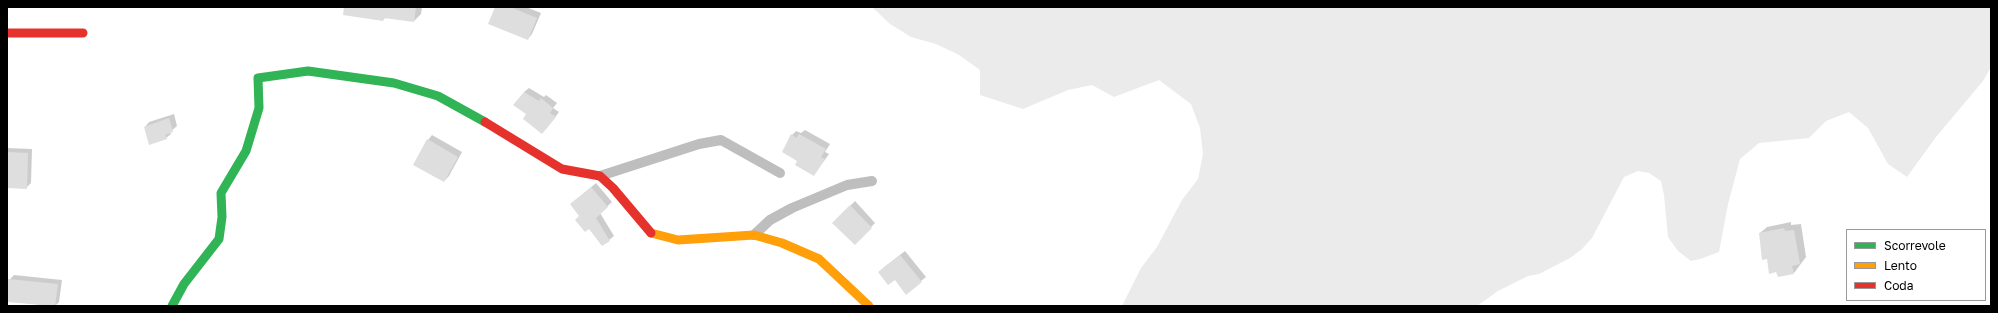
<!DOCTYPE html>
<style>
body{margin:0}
#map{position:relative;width:1998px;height:313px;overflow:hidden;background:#fff;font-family:"Golos Text",sans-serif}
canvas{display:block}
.frame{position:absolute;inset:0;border:8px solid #000;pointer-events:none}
.legend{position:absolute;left:1846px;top:229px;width:140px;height:72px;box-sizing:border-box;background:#fff;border:1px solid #999;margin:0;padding:5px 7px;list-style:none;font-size:12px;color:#000}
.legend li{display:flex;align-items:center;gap:8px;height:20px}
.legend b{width:20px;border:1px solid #999}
</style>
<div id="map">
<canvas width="1998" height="313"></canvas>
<div class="frame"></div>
<ul class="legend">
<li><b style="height:5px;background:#30b455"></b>Scorrevole</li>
<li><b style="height:5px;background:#ff9f0a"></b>Lento</li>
<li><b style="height:5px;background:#e5322d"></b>Coda</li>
</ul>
</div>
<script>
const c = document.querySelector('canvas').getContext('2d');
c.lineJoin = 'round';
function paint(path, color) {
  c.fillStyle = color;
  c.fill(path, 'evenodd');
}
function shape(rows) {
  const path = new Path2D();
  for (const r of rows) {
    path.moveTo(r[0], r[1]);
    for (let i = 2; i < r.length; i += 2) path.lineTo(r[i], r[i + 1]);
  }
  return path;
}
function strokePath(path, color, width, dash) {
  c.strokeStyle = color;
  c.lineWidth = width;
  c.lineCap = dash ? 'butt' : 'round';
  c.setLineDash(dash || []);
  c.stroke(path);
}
const green = shape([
 [872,7,1991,7,1991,67,1983,81,1936,137,1907,177,1888,164,1868,128,1849,112,1826,121,1809,138,1759,143,1740,159,1728,204,1719,252,1700,259,1691,261,1678,251,1668,237,1664,195,1661,181,1649,173,1638,171,1624,177,1592,238,1582,249,1570,258,1539,274,1528,276,1498,291,1477,306,1122,306,1141,268,1157,247,1182,200,1198,179,1203,154,1200,128,1191,104,1159,80,1114,97,1092,85,1068,90,1023,109,980,95,980,70,959,55,936,44,911,37,890,24]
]);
const shadow = shape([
 [360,7,422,7,421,14,414,21,386,17,383,20],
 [497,7,526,7,541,13,532,34,528,39],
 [529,88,544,97,546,95,557,103,553,108,559,112,546,129,528,114,524,92],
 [174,114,177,126,170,132,171,134,166,138,145,127,149,122],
 [805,130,830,144,825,152,829,154,814,175,798,161,792,135,796,131,801,133],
 [432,135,462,152,449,176,444,181,428,140],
 [7,148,32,149,31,183,27,187,7,187],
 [596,183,612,202,600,213,614,236,609,240,580,216,576,200],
 [855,201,875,223,855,243,833,223],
 [1791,222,1791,225,1801,224,1806,257,1794,273,1768,258,1760,233,1767,227],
 [905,251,926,277,921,281,895,279,883,268],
 [14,275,62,280,59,302,55,306,51,306,7,301,9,280]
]);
const building = shape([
 [344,7,416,7,414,22,384,18,383,21,343,15],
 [495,7,510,7,537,18,528,40,488,24],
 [524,92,539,101,541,98,553,108,550,113,556,117,542,134,523,119,526,114,513,105],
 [169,118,173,132,165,135,167,139,149,145,144,127],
 [791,134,796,138,799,134,826,149,821,157,825,159,814,176,795,165,797,161,782,152],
 [427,139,458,157,444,182,413,165],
 [7,152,28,153,27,189,7,188],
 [591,187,608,207,596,218,610,241,602,246,589,229,585,232,575,220,579,216,570,204],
 [850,205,872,228,855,245,832,223],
 [1784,228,1785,231,1794,230,1800,264,1792,266,1794,274,1778,277,1776,272,1769,274,1767,259,1762,260,1759,233],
 [900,255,922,282,906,295,895,280,888,285,878,272],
 [8,279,58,284,55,306,7,302]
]);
const lane = shape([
 [600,176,699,144,721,140,780,173],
 [754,235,770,220,792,208,847,185,872,181]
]);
const fast = shape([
 [172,306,184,284,219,239,222,217,221,193,246,151,259,108,258,78,308,71,394,83,438,96,485,122]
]);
const slow = shape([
 [651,233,678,240,754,235,782,243,819,259,869,306]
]);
const jam = shape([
 [7,33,83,33],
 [485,122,562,169,600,176,613,188,651,233]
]);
paint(green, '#ebebeb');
paint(shadow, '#0003');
paint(building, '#dedede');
strokePath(lane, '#bebebe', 10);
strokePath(fast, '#30b455', 9);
strokePath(slow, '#ff9f0a', 9);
strokePath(jam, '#e5322d', 9);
</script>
